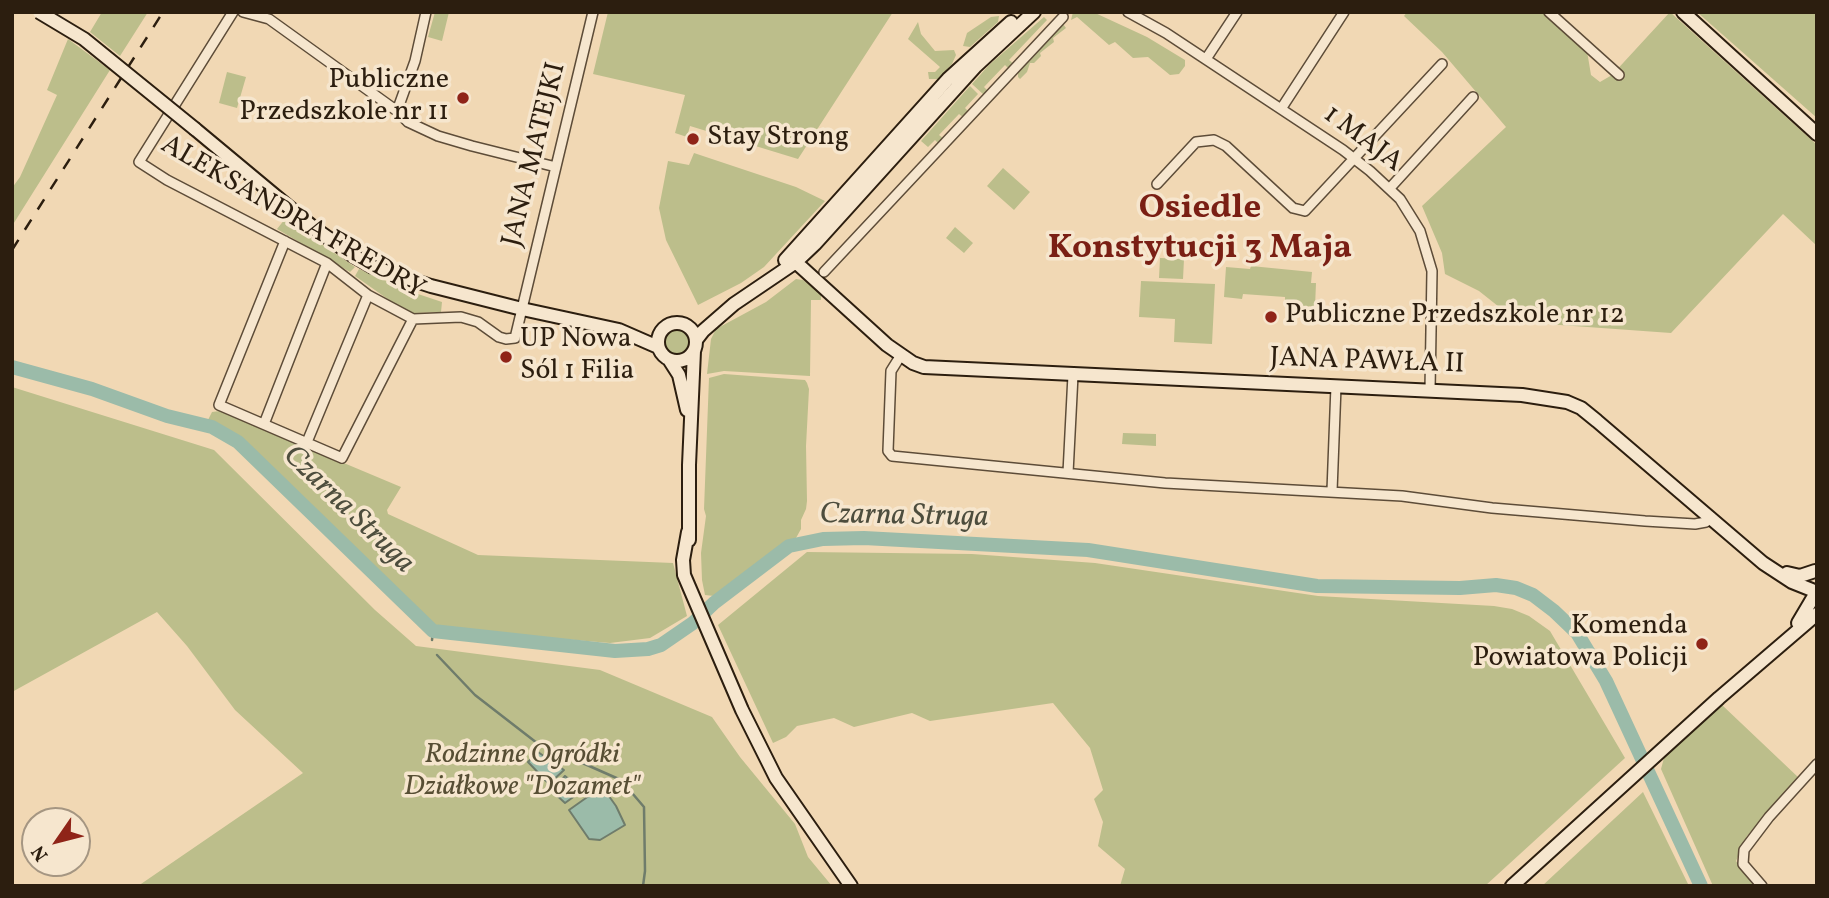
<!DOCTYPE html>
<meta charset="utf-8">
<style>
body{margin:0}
#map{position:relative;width:1829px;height:898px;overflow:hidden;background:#f1d8b4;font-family:Vollkorn,serif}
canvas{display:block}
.frame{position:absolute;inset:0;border:14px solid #2c1e0f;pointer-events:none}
.north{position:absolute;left:21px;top:807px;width:70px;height:70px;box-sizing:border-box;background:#f6e6ce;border:2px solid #a59682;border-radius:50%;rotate:235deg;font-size:19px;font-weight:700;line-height:28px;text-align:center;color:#2c1e0f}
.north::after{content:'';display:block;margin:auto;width:24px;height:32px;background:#8f2418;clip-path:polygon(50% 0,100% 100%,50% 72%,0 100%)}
</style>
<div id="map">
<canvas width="1829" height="898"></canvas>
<div class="frame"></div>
<div class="north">N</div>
</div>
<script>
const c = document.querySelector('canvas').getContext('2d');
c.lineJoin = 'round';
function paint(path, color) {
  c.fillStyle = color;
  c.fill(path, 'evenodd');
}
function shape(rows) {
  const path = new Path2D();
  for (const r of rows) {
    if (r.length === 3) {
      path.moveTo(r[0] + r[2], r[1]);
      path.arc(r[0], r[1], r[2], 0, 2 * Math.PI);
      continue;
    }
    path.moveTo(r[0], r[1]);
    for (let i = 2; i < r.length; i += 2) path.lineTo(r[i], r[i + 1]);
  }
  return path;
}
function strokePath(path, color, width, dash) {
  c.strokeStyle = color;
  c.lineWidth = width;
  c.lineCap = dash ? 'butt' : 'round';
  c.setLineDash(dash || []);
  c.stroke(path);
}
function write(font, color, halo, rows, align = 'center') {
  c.font = font + ' Vollkorn,serif';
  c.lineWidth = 7;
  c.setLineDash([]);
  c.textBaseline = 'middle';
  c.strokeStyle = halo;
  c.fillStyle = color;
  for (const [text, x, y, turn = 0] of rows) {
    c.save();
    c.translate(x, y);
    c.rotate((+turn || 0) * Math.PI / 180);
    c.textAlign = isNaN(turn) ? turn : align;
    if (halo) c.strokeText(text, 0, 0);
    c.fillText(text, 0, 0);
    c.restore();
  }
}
const green = shape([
 [102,12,148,12,120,56,90,32],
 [435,12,449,12,442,41,428,37],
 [608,12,893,12,798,159,690,126,687,137,675,133,685,95,593,74],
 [1073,12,1093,12,1147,37,1185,60,1185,66,1179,74,1170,75,1148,57,1133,58,1115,42,1109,45,1077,17,1071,20],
 [1407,12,1544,12,1587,51,1591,75,1600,82,1612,75,1670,12,1817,145,1817,246,1783,214,1671,333,1518,322,1479,291,1445,274,1442,253,1422,206,1506,127,1442,52,1404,16],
 [1697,12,1817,12,1817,118],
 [999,16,998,22,970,47,963,46,967,33,991,17],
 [1044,17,1047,20,1009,60,1014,64,1009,69,1005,65,984,87,988,91,984,95,972,84,989,65],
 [918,22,921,34,935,51,954,50,956,55,952,64,938,79,929,79,928,72,935,72,940,67,908,39],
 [1063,24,1066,28,1053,38,1054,42,1040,53,1041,56,1034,63,1030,63,1027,72,1020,79,1018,77,1018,72],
 [68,39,110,70,12,226,12,188,20,177,57,95,47,90],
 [227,72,246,77,237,108,219,103],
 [970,86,978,94,965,108,969,112,964,118,959,114,939,135,944,139,939,144,935,140,928,147,921,141],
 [694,153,796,187,825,201,764,267,741,283,698,305,666,240,659,208,668,161,689,165],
 [1003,168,1030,192,1014,210,987,186],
 [285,219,355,267,350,272,277,229],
 [955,227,973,243,964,253,946,238],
 [1160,258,1184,259,1183,279,1159,278],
 [1251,266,1312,272,1311,283,1316,283,1315,307,1285,305,1285,297,1243,294,1242,299,1224,297,1226,267,1250,269],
 [359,269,412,292,442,302,441,312,414,313,399,307,355,276],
 [796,279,803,280,821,294,821,300,811,300,810,376,724,371,707,374,711,339,716,329,766,302],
 [1141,281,1215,284,1212,344,1174,342,1175,319,1139,317],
 [677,342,15],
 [724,374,805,380,807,383,809,389,806,446,807,501,806,509,801,520,801,529,796,538,783,544,739,580,714,596,705,595,702,580,701,553,706,516,704,509,709,378],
 [12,387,214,450,375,610,416,646,600,670,712,717,740,757,795,824,808,857,832,886,138,886,303,773,235,710,187,646,157,612,12,692],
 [220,411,401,487,387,510,388,514,478,555,673,563,687,616,650,638,610,643,435,628,240,439,208,420,212,412],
 [1123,433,1156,434,1156,446,1122,444],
 [807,552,972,554,1095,563,1318,596,1494,606,1512,609,1529,616,1550,631,1625,758,1485,886,1120,886,1125,869,1098,846,1103,822,1094,799,1103,790,1090,748,1053,703,930,721,912,713,854,727,834,718,797,726,786,737,773,743,718,625],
 [1722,705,1799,778,1747,836,1736,861,1754,886,1713,886,1661,769,1664,758],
 [1643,792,1689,886,1542,886]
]);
const water = shape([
 [538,752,564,770,549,784,528,762,538,752],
 [565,776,583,790,565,803,552,791,565,776],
 [606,792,616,806,625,825,600,840,589,839,569,810,593,793,606,792]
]);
const stream = shape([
 [432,640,433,631],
 [437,655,475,695,537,743,621,780,644,807,645,871,643,886]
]);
const river = shape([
 [12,367,92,389,167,416,212,427,238,442,433,631,615,651,648,649,661,645,693,623,714,603,789,546,823,539,864,538,1088,550,1317,586,1460,588,1496,585,1516,588,1533,595,1554,611,1577,633,1606,681,1701,886]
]);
const street = shape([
 [233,12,139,162,167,180,327,263,368,295,413,319,461,317,478,322,499,337,506,339,515,338,593,12],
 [243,12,269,19,397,111,408,122,438,136,472,146,556,167],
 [1128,12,1166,33,1343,150,1370,171,1400,199,1420,231,1432,271,1430,390],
 [1549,12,1619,75],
 [1206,59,1237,12],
 [1281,109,1344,12],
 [397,111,415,61,426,12],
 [1157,184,1196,142,1214,140,1226,146,1293,208,1305,211,1442,64],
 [1390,188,1473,97],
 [285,241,219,405,342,458,413,319],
 [824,272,1063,17],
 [901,355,891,371,888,451,892,456,1165,483,1402,496,1492,508,1645,521,1695,524,1706,522,1711,517],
 [264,424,327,263],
 [307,442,368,295],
 [1068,473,1073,375],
 [1332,491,1336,386],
 [1762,886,1743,864,1744,850,1769,817,1817,764]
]);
const secondary = shape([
 [1683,12,1817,134],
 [195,129,314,228,352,255,373,267,431,286,522,309,619,330,658,347],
 [789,256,887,345,913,363,924,367,1522,395,1567,402,1581,408,1597,421,1763,563,1792,582,1812,590],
 [785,260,948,79,1011,22],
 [677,342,19],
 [696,340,703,331,734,304,796,262,815,244,976,66,1034,12],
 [670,361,679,375,687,410],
 [688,532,683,560,684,575,742,710,776,778,851,886],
 [689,540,689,465,694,351],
 [1787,573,1800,576,1815,571],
 [1798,623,1814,596],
 [1512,886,1719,698,1817,614]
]);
const rail = shape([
 [12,250,163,12]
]);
const secondaryBridge = shape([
 [39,12,84,39,195,129]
]);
const markers = [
 [463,98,7,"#8f2418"],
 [693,139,7,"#8f2418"],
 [1271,317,7,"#8f2418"],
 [506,357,7,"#8f2418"],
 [1702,644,7,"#8f2418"]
];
const poiNames = [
 ["Publiczne",449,82,"right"],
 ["Przedszkole nr 11",449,114,"right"],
 ["Stay Strong",707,139],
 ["Publiczne Przedszkole nr 12",1285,317],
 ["UP Nowa",520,341],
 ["Sól 1 Filia",520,373],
 ["Komenda",1688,628,"right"],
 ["Powiatowa Policji",1688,660,"right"]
];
const streetNames = [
 ["1 MAJA",1362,140,37],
 ["JANA MATEJKI",536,155,-76],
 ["ALEKSANDRA FREDRY",292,219,30],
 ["JANA PAWŁA II",1367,363,2]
];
const parkNames = [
 ["Rodzinne Ogródki",522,757],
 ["Działkowe \"Dozamet\"",522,789]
];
const waterNames = [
 ["Czarna Struga",347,511,44],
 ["Czarna Struga",904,518,1]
];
const districtNames = [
 ["Osiedle",1200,211],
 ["Konstytucji 3 Maja",1200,251]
];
paint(green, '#bcbe8b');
paint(water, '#9bbba9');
strokePath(water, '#6f7c6b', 2);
strokePath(stream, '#6f7c6b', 2.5);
strokePath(river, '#9bbba9', 14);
strokePath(street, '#5d4c38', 12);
strokePath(secondary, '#2c1e0f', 16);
strokePath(street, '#f6e6ce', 9);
strokePath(secondary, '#f6e6ce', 12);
strokePath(rail, '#2c1e0f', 2.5, [12, 12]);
strokePath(secondaryBridge, '#2c1e0f', 16, []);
strokePath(secondaryBridge, '#f6e6ce', 12);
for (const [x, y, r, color] of markers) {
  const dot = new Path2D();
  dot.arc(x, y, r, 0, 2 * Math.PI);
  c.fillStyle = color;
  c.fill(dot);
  strokePath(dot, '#f6e6ce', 2.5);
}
write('28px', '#2c1e0f', '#f6e6ce', poiNames, 'left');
write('28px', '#2c1e0f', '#f6e6ce', streetNames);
write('italic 28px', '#574e34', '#f6e6ce', parkNames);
write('italic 30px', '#4d4d3d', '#f6e6ce', waterNames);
write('bold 35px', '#7a1f14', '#f6e6ce', districtNames);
</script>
